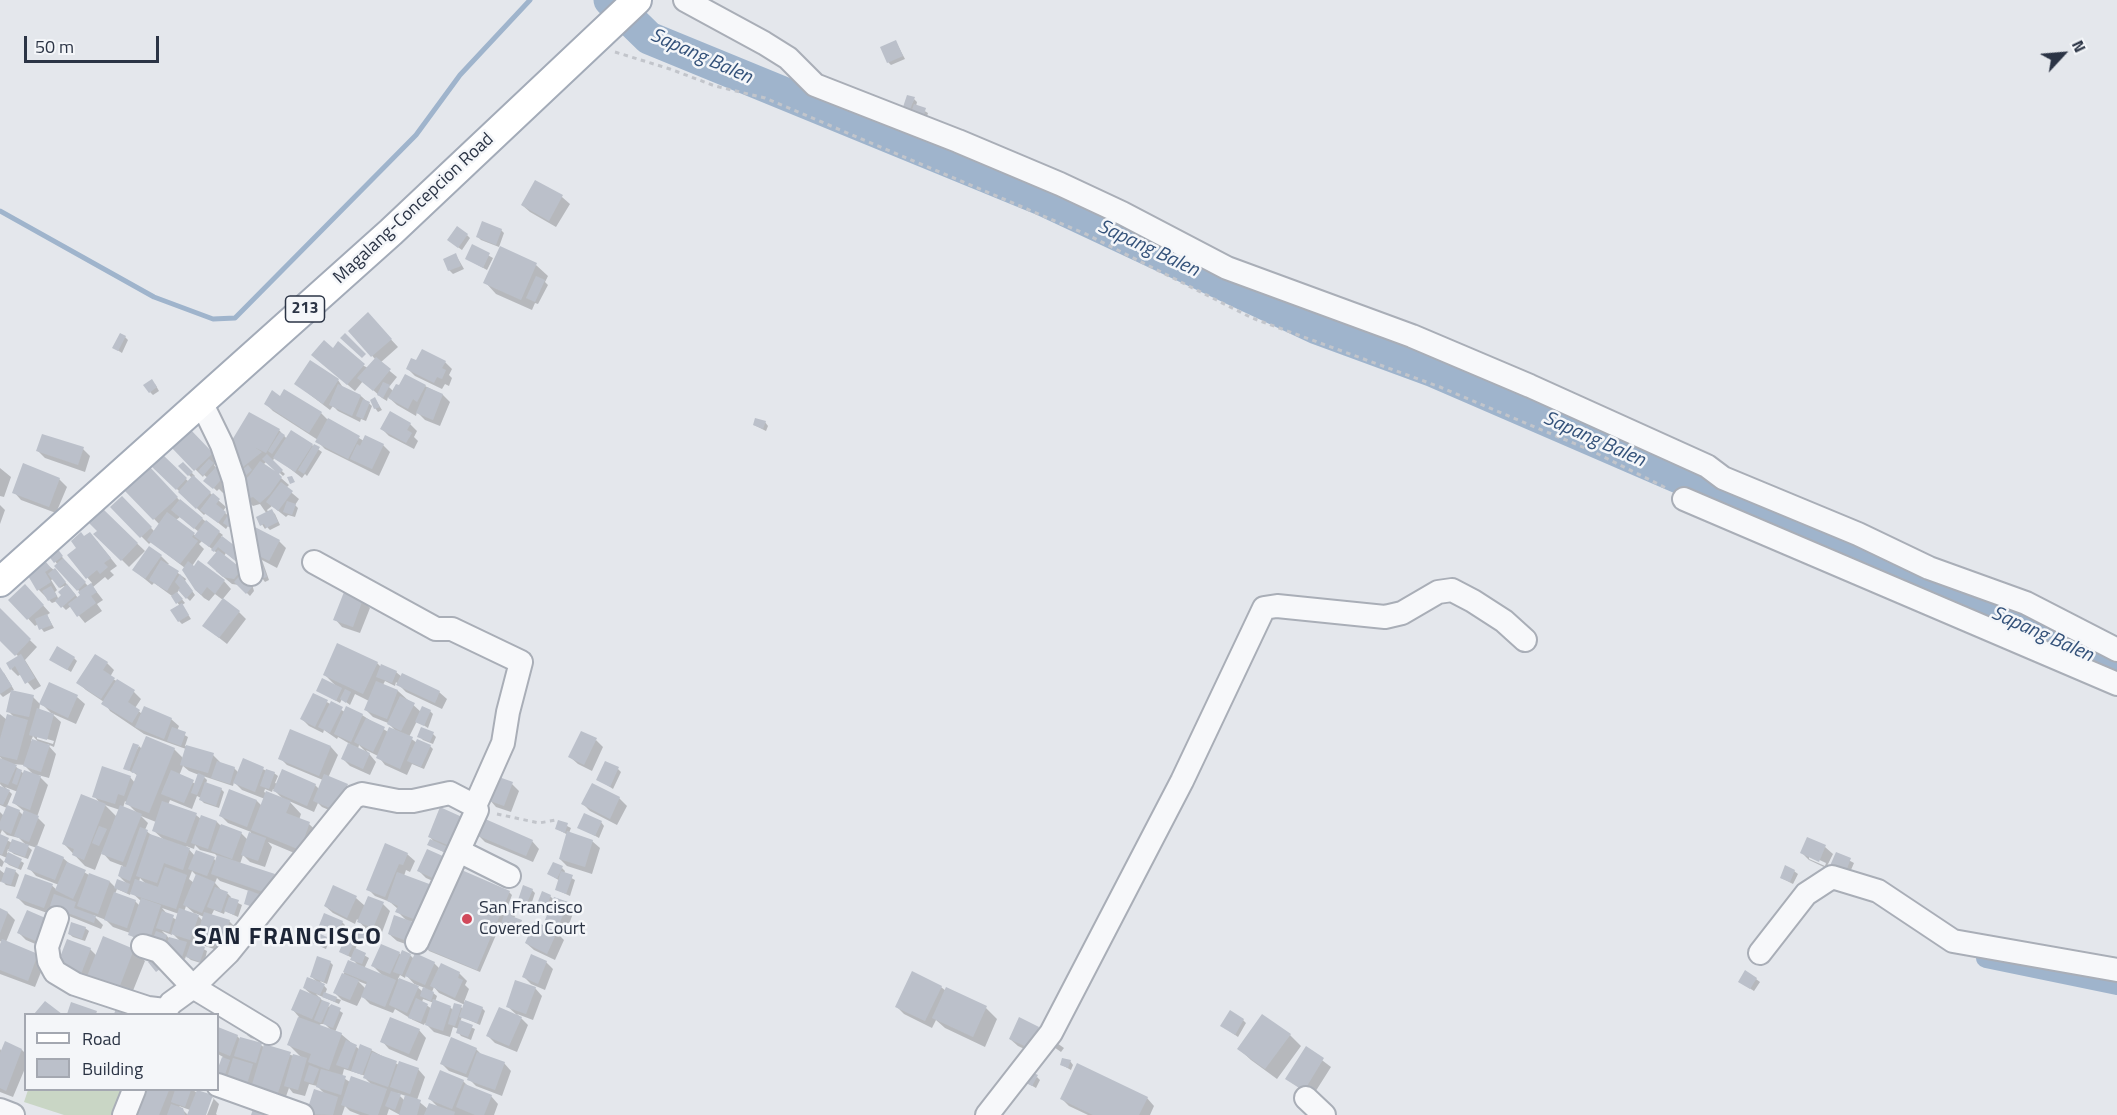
<!DOCTYPE html>
<style>
body{margin:0}
#map{position:relative;width:2117px;height:1115px;overflow:hidden;background:#e4e7ec;font-family:"Titillium Web",sans-serif}
canvas{display:block}
.legend{position:absolute;left:24px;top:1013px;width:195px;height:78px;box-sizing:border-box;background:#f4f6f9;border:2px solid #a4a8b1;margin:0;padding:8px 10px;list-style:none;font-size:18px;color:#2b3445}
.legend li{display:flex;align-items:center;gap:12px;height:30px}
.legend b{width:30px;border:2px solid #a4a8b1}
.north{position:absolute;left:2033px;top:24px;width:60px;height:60px;-webkit-text-stroke:4px #f4f6f9;paint-order:stroke;rotate:64deg;font-size:16px;font-weight:700;line-height:24px;text-align:center;color:#2b3445}
.north::after{content:'';display:block;margin:auto;width:21px;height:27px;background:#2b3445;clip-path:polygon(50% 0,100% 100%,50% 72%,0 100%)}
.scale{position:absolute;left:24px;top:36px;width:135px;height:27px;box-sizing:border-box;border:3px solid #2b3445;border-top:0;padding-left:8px;font-size:18px;line-height:21px;white-space:nowrap;color:#2b3445;-webkit-text-stroke:4px #f4f6f9;paint-order:stroke}
</style>
<div id="map">
<canvas width="2117" height="1115"></canvas>
<ul class="legend">
<li><b style="height:8px;background:#fff"></b>Road</li>
<li><b style="height:16px;background:#bbc0ca"></b>Building</li>
</ul>
<div class="north">N</div>
<div class="scale">50 m</div>
</div>
<script>
const c = document.querySelector('canvas').getContext('2d');
c.lineJoin = 'round';
function paint(path, color) {
  c.fillStyle = color;
  c.fill(path, 'evenodd');
}
function shape(rows) {
  const path = new Path2D();
  for (const r of rows) {
    path.moveTo(r[0], r[1]);
    for (let i = 2; i < r.length; i += 2) path.lineTo(r[i], r[i + 1]);
  }
  return path;
}
function strokePath(path, color, width, dash) {
  c.strokeStyle = color;
  c.lineWidth = width;
  c.lineCap = dash ? 'butt' : 'round';
  c.setLineDash(dash || []);
  c.stroke(path);
}
function write(font, color, halo, rows, align = 'center') {
  c.font = font + ' "Titillium Web",sans-serif';
  c.lineWidth = 5;
  c.setLineDash([]);
  c.textBaseline = 'middle';
  c.strokeStyle = halo;
  c.fillStyle = color;
  for (const [text, x, y, turn = 0] of rows) {
    c.save();
    c.translate(x, y);
    c.rotate((+turn || 0) * Math.PI / 180);
    c.textAlign = isNaN(turn) ? turn : align;
    if (halo) c.strokeText(text, 0, 0);
    c.fillText(text, 0, 0);
    c.restore();
  }
}
const green = shape([
 [28,1090,124,1090,116,1115,64,1115,24,1102]
]);
const shadow = shape([
 [896,42,905,59,891,65,888,62],
 [914,99,917,102,916,106,928,113,926,120,907,113],
 [536,182,562,197,570,204,556,227,530,212,522,205],
 [501,230,504,233,499,247,481,240,478,237],
 [467,235,470,238,462,250,452,243],
 [472,246,493,258,487,270,467,259],
 [501,248,536,265,548,276,545,282,548,285,538,304,535,303,532,310,496,294,485,282],
 [456,255,464,269,453,274,449,270],
 [375,322,398,347,380,363,397,377,389,387,393,391,425,386,443,395,450,402,440,426,425,420,417,412,416,416,397,405,388,397,387,401,382,398,363,381,355,391,321,362,333,350,368,368,375,359,350,331],
 [125,337,128,340,122,353,114,348],
 [417,362,445,362,452,369,449,375,452,378,449,386,445,384,442,389,415,376,408,369],
 [338,380,344,389,361,396,372,406,366,421,361,419,360,422,338,411,333,406,330,410,296,384],
 [155,384,159,391,153,395,150,392],
 [281,398,321,413,327,419,364,441,383,445,390,452,379,476,325,449,317,441,318,440,273,411,266,404],
 [375,399,382,410,378,412,375,408],
 [765,422,768,426,766,431,754,425],
 [410,424,417,431,414,437,418,441,414,449,389,436,382,429],
 [279,430,287,439,312,445,322,452,307,476,305,474,302,478,275,457,272,462,285,474,283,476,267,461,263,465,281,478,289,485,286,488,299,499,295,505,298,508,295,517,288,515,286,517,272,506,267,510,269,513,272,511,275,514,280,525,270,530,267,527,265,529,258,518,267,514,260,504,253,506,245,499,228,450],
 [190,431,214,456,219,453,218,462,214,465,230,486,223,493,219,489,217,491,205,480,208,478,204,475,203,477,173,447],
 [83,449,90,456,85,472,45,458,38,451],
 [162,456,189,482,192,478,180,466,183,464,195,476,193,478,226,507,223,511,233,520,254,591,250,596,239,585,232,584,216,571,217,553,202,541,199,544,204,549,192,566,224,581,231,589,222,600,239,612,246,619,227,644,204,626,223,600,215,594,209,601,204,598,196,590,185,568,151,542,149,544,112,507,122,498,155,532,160,525,125,489,159,478,181,502,219,532,223,535,221,537,235,547,236,542,232,533,235,531,228,526,226,529,206,513,204,515,153,466],
 [180,517,199,532,196,536,176,520],
 [226,553,247,570,241,570,224,556],
 [0,468,11,477,4,497,0,496],
 [59,479,67,487,56,513,21,500,14,492],
 [0,505,5,510,0,524],
 [102,510,145,551,129,567,96,534,99,531],
 [85,538,97,541,117,566,110,571,114,575,108,580,105,577,93,587,103,600,97,604,102,611,85,623,71,606,66,610,57,601,52,603,39,590,29,574,46,564,58,573,78,598,82,596,80,592,56,566,58,565,50,555,60,553,64,560,88,586,92,583,69,556,79,548],
 [53,579,60,588,64,586,65,587,59,600,55,592,57,590,51,580],
 [279,541,286,548,277,568,262,560,269,580,265,582,262,578,256,561,261,559,255,553],
 [150,548,161,556,169,564,167,565,186,579,185,581,195,595,190,601,179,590,177,593,185,603,182,605,191,619,182,624,179,621,180,606,172,596,154,583,152,585,134,570],
 [32,593,50,613,47,615,54,628,44,632,38,624,35,626,11,600],
 [362,600,370,608,360,633,342,627,335,619],
 [0,611,37,647,25,660,41,686,34,690,21,674,18,676,11,669,19,657,0,639],
 [74,658,77,661,71,672,51,660],
 [107,663,114,670,110,677,134,692,141,699,135,708,142,714,171,719,179,726,177,731,188,737,185,746,213,755,220,762,220,764,234,768,239,773,243,760,267,771,274,773,278,776,275,783,278,784,315,785,319,789,323,780,287,765,280,758,291,731,331,747,338,755,328,778,347,786,355,793,345,817,322,807,318,803,314,812,289,801,301,814,299,820,309,824,321,835,311,860,268,842,272,847,265,867,250,862,243,855,240,864,274,876,282,883,259,910,245,903,249,891,220,881,217,878,215,883,222,891,228,894,231,897,230,899,242,905,238,917,225,911,224,914,214,910,211,916,229,921,237,929,229,954,205,946,199,941,198,946,207,951,204,964,191,960,186,956,185,959,137,942,130,933,113,927,106,920,93,915,103,925,101,929,59,912,50,914,25,905,18,898,49,883,57,890,59,885,36,876,29,868,37,848,25,844,32,850,28,859,14,854,8,849,7,853,24,863,21,870,9,865,6,862,7,858,0,855,0,836,12,843,27,846,19,838,7,835,2,830,0,835,0,812,4,816,7,808,0,805,0,787,5,789,0,784,2,759,0,757,0,714,7,720,14,717,8,711,33,697,40,704,39,711,52,714,41,703,50,684,77,697,85,704,76,724,51,713,61,722,54,747,47,744,56,754,49,778,38,775,48,785,37,817,45,825,37,846,63,858,70,864,89,875,110,882,116,888,128,885,119,876,123,866,110,861,102,852,95,870,85,866,63,843,100,803,94,796,130,777,135,783,138,776,133,772,133,773,125,768,139,746,142,749,174,749,183,758,186,749,144,734,110,711,104,702,86,690,78,683],
 [33,736,40,744,31,741],
 [37,736,54,741,53,744,37,739],
 [13,764,24,765,34,775,24,774],
 [183,766,189,771,199,775,196,784,179,776],
 [203,776,233,786,234,782,242,790,265,799,262,806,257,801,230,791,221,816,228,823,251,832,248,840,241,833,220,825,217,822,201,819,196,815,168,805,170,800,192,809,197,796,201,798,201,800,204,803,219,808,224,792,221,789,206,784,207,780],
 [5,787,18,792,14,803,25,812,24,816,19,811,7,806,12,794],
 [265,789,272,792,273,789,284,800,264,792],
 [125,801,138,814,123,808],
 [105,805,120,810,117,817],
 [141,816,156,822,153,830,164,840,154,837,145,830,148,823],
 [195,845,200,850,215,854,218,857,217,862,214,859,195,856,186,846,194,849],
 [192,871,197,876,194,883,189,879],
 [140,878,147,885,139,882],
 [117,889,130,895,131,892,141,901,140,906,135,901,115,894],
 [186,906,196,915,184,912],
 [162,908,179,914,177,920,168,915],
 [195,913,204,917,203,921],
 [162,931,172,935,172,933,181,942,169,938],
 [377,663,381,667,396,672,402,677,439,692,447,699,442,709,406,692,396,682,395,686,385,681,383,685,398,691,421,712,430,711,433,714,428,728,417,721,409,737,417,743,430,746,433,749,424,769,412,764,407,775,385,765,378,756,366,750,376,762,370,775,350,766,343,759,350,744,338,737,337,739,324,730,323,733,309,726,302,719,314,695,345,712,362,715,388,732,395,730,388,723,373,717,366,710,369,701,355,694,350,705,342,699,340,703,317,690,337,687,324,674],
 [359,745,367,753,358,749],
 [0,671,4,673,14,690,3,697,0,694],
 [433,734,436,737,433,744,423,740,419,736],
 [596,740,603,747,592,771,578,764,570,757],
 [618,769,621,772,613,789,598,779],
 [512,784,519,791,511,812,496,807,489,799],
 [593,785,619,798,627,806,617,825,590,811,583,804],
 [461,818,449,855,429,844,436,844,429,836],
 [559,822,571,828,569,833,592,841,600,848,592,874,567,866,560,859,568,835,557,829],
 [601,822,604,826,599,838,579,827],
 [477,834,532,841,539,849,533,862,485,842],
 [1808,839,1825,847,1833,854,1826,868,1809,860,1802,853],
 [1809,855,1826,863,1825,866,1809,859],
 [427,851,442,885,426,878,419,871],
 [407,854,415,861,410,872,406,870,404,876,426,927,410,921,420,930,414,947,397,941,389,934,407,921,397,911,398,909,390,902,375,896,368,889],
 [1837,854,1854,863,1848,877],
 [0,858,4,862,2,867,0,866],
 [562,868,565,871,564,874,575,880,570,896,557,890,560,881,549,874],
 [0,870,5,874,15,871,19,875,15,887,6,885,2,881,0,882],
 [1794,871,1798,874,1793,884,1781,878],
 [334,887,356,898,365,906,383,904,390,911,381,935,366,929,357,919,355,924,333,913,325,906],
 [532,890,535,893,531,905,519,899],
 [509,892,512,895,506,911,512,913,515,916,514,919,524,924,520,936,502,930,502,932,499,928,480,972,429,951,426,947],
 [550,896,554,900,567,904,574,911,566,932,554,926,546,919,550,910,539,904],
 [0,910,8,913,15,920,6,942,37,955,45,962,35,987,0,974,0,948,2,942,0,941],
 [28,912,47,949,26,940,19,933],
 [342,922,345,925,340,938,319,928],
 [85,928,89,931,85,941,73,937,69,934],
 [356,929,369,936,367,943,359,940,355,950,369,958,364,969,384,977,373,966,399,953,402,956,410,955,414,959,434,963,440,969,459,973,467,981,465,985,469,989,464,1002,482,1008,485,1011,480,1025,462,1017,460,1022,475,1029,471,1040,461,1036,458,1032,459,1029,453,1027,450,1037,434,1032,425,1023,424,1025,413,1020,395,1009,393,1013,370,1004,362,996,357,1006,342,1000,335,993,349,962,359,967,352,958,341,952,352,939],
 [400,975,405,978,406,975,417,987,398,979],
 [358,981,368,985,366,989],
 [414,984,425,988,423,992],
 [434,987,439,993,465,1005,463,1009,461,1007,453,1010,450,1007,435,1002,437,996,432,992],
 [423,999,434,1003,432,1009,422,1002],
 [557,933,564,940,555,960,534,950,526,943],
 [326,938,329,941,326,949,313,943],
 [90,949,97,956,133,950,145,961,126,1008,144,1014,115,1014,120,1003,66,971],
 [330,962,333,965,327,984,320,981,327,989,325,994,341,1000,339,1004,316,994,329,1007,330,1005,343,1013,335,1032,341,1034,360,1050,371,1050,399,1065,418,1069,425,1077,417,1100,428,1109,439,1108,430,1099,463,1081,470,1088,491,1096,498,1104,494,1115,400,1115,389,1109,387,1115,360,1115,350,1111,345,1106,342,1115,309,1115,326,1095,317,1086,309,1084,305,1096,293,1093,289,1088,284,1102,218,1082,218,1073,223,1057,218,1054,219,1029,237,1036,241,1040,261,1045,265,1048,302,1058,289,1045,299,1017,293,1010,312,995,304,988,318,983,312,977],
 [321,1024,325,1024,332,1031,318,1026],
 [344,1069,369,1077,366,1079,373,1086,350,1082,342,1077],
 [397,1093,406,1096,405,1101],
 [546,962,553,969,545,990,531,984,523,976],
 [1756,979,1760,982,1754,991,1740,982],
 [941,987,946,991,986,1008,997,1019,985,1047,945,1028,936,1020,932,1028,904,1014,896,1006],
 [535,988,542,996,533,1020,517,1014,528,1025,517,1052,495,1043,488,1036,518,1016,507,1006],
 [1243,1020,1246,1023,1238,1037,1222,1026],
 [1038,1028,1045,1035,1037,1055,1018,1046,1010,1039],
 [249,1029,260,1035,258,1040,251,1038,247,1035],
 [419,1030,426,1038,417,1061,389,1049,382,1041],
 [1290,1035,1301,1046,1277,1079,1251,1060,1239,1049],
 [1054,1041,1064,1048,1061,1052,1051,1045],
 [1306,1048,1331,1067,1312,1097,1287,1079],
 [0,1049,2,1052,22,1050,26,1054,26,1066,13,1097,0,1092],
 [476,1049,483,1056,504,1063,511,1071,502,1096,476,1086,468,1078,449,1071,442,1064],
 [1070,1061,1073,1065,1071,1070,1062,1065],
 [1037,1077,1040,1080,1036,1088,1027,1083],
 [147,1090,193,1090,197,1093,212,1097,219,1104,216,1114,217,1115,207,1115,214,1098,210,1098,204,1115,189,1115,190,1110,179,1106,188,1115,138,1115],
 [1147,1098,1154,1106,1150,1115,1088,1115,1069,1106,1062,1099]
]);
const stream = shape([
 [0,211,154,297,213,319,235,318,416,135,460,75,530,0]
]);
const canal = shape([
 [1986,958,2117,985]
]);
const river = shape([
 [610,0,649,38,1044,200,1317,328,1434,371,1695,484],
 [1702,487,2117,668]
]);
const building = shape([
 [896,40,903,56,887,63,880,47],
 [907,95,915,97,909,112,902,110],
 [914,104,926,108,922,121,910,116],
 [535,180,563,195,549,221,521,205],
 [482,221,502,229,496,245,476,237],
 [457,226,468,234,458,248,447,240],
 [472,244,490,253,483,268,465,259],
 [500,246,537,263,521,300,483,283],
 [456,253,461,266,448,271,443,259],
 [536,276,545,280,535,302,526,298],
 [368,312,392,339,371,357,348,331],
 [120,333,126,336,118,351,112,348],
 [345,333,366,354,362,358,340,338],
 [324,340,333,348,338,341,365,364,347,385,311,355],
 [422,349,446,361,442,368,446,370,442,379,437,377,434,383,406,369,411,358,416,360],
 [376,357,391,369,373,391,357,378],
 [310,360,339,379,323,404,294,384],
 [405,374,426,385,417,402,413,399,408,409,388,398,396,384,399,385],
 [152,379,157,387,149,393,143,385],
 [383,382,390,385,383,398,377,395],
 [338,384,361,395,352,416,329,405],
 [427,387,443,394,433,420,416,413],
 [284,389,322,412,309,433,264,404,272,390,280,396],
 [375,397,380,407,374,409,370,400],
 [363,399,370,402,363,419,356,416],
 [390,411,411,423,407,430,412,433,406,443,380,429],
 [249,412,280,429,266,453,254,447,262,452,234,474,226,450],
 [328,418,360,436,348,459,315,442],
 [755,418,766,421,763,429,753,425],
 [190,429,213,453,194,471,171,447],
 [291,430,313,444,295,472,273,458],
 [280,432,285,435,272,454,268,451],
 [42,434,84,447,78,465,36,451],
 [365,435,384,444,372,469,350,459,357,444,360,446],
 [314,444,320,447,304,474,298,470],
 [162,454,187,478,176,490,151,466],
 [267,454,283,470,279,474,282,477,270,494,260,503,253,497,244,500,239,484,249,476,260,461,275,471,262,459],
 [209,459,214,463,203,476,198,471],
 [183,462,193,472,188,476,178,466],
 [23,463,60,478,49,507,12,493],
 [148,465,178,497,153,520,123,489],
 [248,465,252,470,239,481,235,476],
 [216,467,225,475,213,489,203,481],
 [193,475,211,492,196,509,178,492],
 [292,476,295,482,290,484,287,477],
 [281,482,293,491,278,511,266,502],
 [213,493,220,499,216,504,226,512,218,523,200,510],
 [122,496,152,527,140,538,110,507],
 [180,499,203,518,194,529,171,510],
 [287,501,296,504,292,515,283,512],
 [102,508,138,543,121,561,93,534,97,531,88,522],
 [272,509,278,522,266,528,264,524,260,526,256,517],
 [167,512,195,533,192,537,198,541,180,564,147,540],
 [228,515,237,522,229,527,223,523],
 [206,520,220,531,209,547,194,536],
 [253,526,280,540,269,561,253,553,257,545,246,539],
 [81,532,84,536,90,532,111,558,104,563,108,567,100,574,97,570,86,579,67,555,76,548,71,541],
 [222,536,235,546,244,568,218,547,214,552,211,550],
 [149,546,162,555,145,579,132,570],
 [57,548,63,556,54,563,48,555],
 [218,550,242,569,234,579,223,577,207,563],
 [63,558,86,582,77,591,54,566],
 [260,558,267,577,260,579,254,560],
 [161,560,179,571,167,591,149,580],
 [198,560,225,580,215,594,207,587,201,595,195,590,182,570,188,561,194,566],
 [46,562,51,568,45,572,51,582,37,591,27,574],
 [55,568,66,582,59,588,48,574],
 [247,568,252,587,246,594,234,582],
 [180,574,193,591,186,599,178,590,180,588,175,582],
 [91,583,97,592,91,596,96,603,77,617,68,604,80,595,78,592],
 [25,584,44,605,27,620,8,600],
 [67,584,76,595,61,608,55,601,61,595,58,592],
 [51,586,57,596,48,601,42,591],
 [177,592,183,599,176,604,171,596],
 [344,592,363,599,353,627,333,620],
 [223,598,240,611,219,638,202,626],
 [182,603,189,615,178,622,170,610],
 [0,608,31,639,15,656,0,641],
 [47,614,52,625,39,630,35,619],
 [337,643,378,662,363,694,323,675],
 [57,646,75,657,67,670,49,660],
 [21,654,35,678,25,684,15,666,10,670,6,663],
 [95,654,108,662,103,670,115,678,101,699,76,683],
 [381,664,397,671,392,683,376,677],
 [0,667,12,686,0,694],
 [402,673,440,691,435,703,396,685],
 [322,678,342,688,336,701,316,691],
 [117,679,135,690,128,702,140,710,132,723,101,704],
 [376,681,398,690,387,719,364,710],
 [49,682,78,695,68,718,39,704],
 [345,689,351,692,346,703,340,699],
 [11,690,34,695,29,717,6,712],
 [313,693,328,700,315,727,300,719],
 [400,696,415,703,401,731,387,724],
 [331,701,343,707,330,733,318,727],
 [144,706,172,718,164,739,135,727],
 [346,706,363,714,351,742,334,734],
 [422,706,431,710,424,726,415,722],
 [37,708,54,714,47,740,29,735],
 [7,714,28,720,17,760,0,756,0,739],
 [366,718,385,727,373,752,354,742],
 [172,727,186,732,181,746,167,741],
 [389,727,413,737,400,769,376,758],
 [421,727,434,732,430,742,417,737],
 [290,729,331,746,319,776,278,759],
 [581,731,597,738,584,765,568,757],
 [146,736,175,748,149,813,125,804,137,774,131,772],
 [32,739,50,745,41,772,23,766],
 [417,739,431,745,421,767,407,761],
 [133,743,139,745,129,771,123,769],
 [348,743,370,753,363,769,341,759],
 [186,745,214,753,208,773,180,765],
 [0,758,17,765,8,785,0,782],
 [243,758,264,767,255,792,233,783],
 [217,761,235,767,230,784,211,778],
 [605,761,619,767,610,787,596,780],
 [102,766,131,776,124,796,118,794,115,804,92,797],
 [17,768,22,770,17,785,12,783],
 [266,769,275,772,269,789,260,786],
 [282,769,316,784,307,806,273,791],
 [24,770,41,776,30,810,12,803],
 [171,770,194,780,184,803,161,794],
 [198,773,205,776,197,795,191,793],
 [324,774,348,784,337,811,313,801],
 [496,776,513,782,504,806,487,800],
 [205,782,222,788,216,806,199,800],
 [592,783,620,797,610,819,581,804],
 [0,786,10,790,3,805,0,804],
 [229,789,257,800,247,827,219,816],
 [266,791,291,801,286,813,310,822,300,850,251,830],
 [81,794,106,804,84,860,72,855,74,849,62,844],
 [162,801,197,813,186,843,152,831],
 [7,805,20,810,11,834,0,829,0,822],
 [120,805,142,814,123,862,101,854],
 [440,807,462,817,450,846,428,837],
 [24,810,39,816,29,842,14,836],
 [584,813,602,821,595,836,577,828],
 [201,815,217,821,208,849,191,843],
 [483,818,533,840,526,856,476,835],
 [558,820,568,823,565,833,555,829],
 [221,824,242,832,232,859,211,851],
 [99,826,107,829,99,846,92,843],
 [140,827,148,830,130,881,118,876,121,866,126,867],
 [567,831,593,840,585,867,559,859],
 [249,832,266,838,258,861,241,855],
 [0,834,9,838,2,855,0,854],
 [150,834,190,848,183,870,164,863,157,883,136,876],
 [1807,837,1826,845,1819,862,1800,853],
 [12,839,29,845,25,857,8,851],
 [430,839,448,847,446,853,427,845],
 [385,843,408,853,403,865,399,864,385,897,366,890],
 [36,845,64,857,55,880,27,869],
 [427,849,445,857,435,879,417,871],
 [196,850,215,857,207,876,188,869],
 [8,852,22,859,18,868,4,862],
 [1836,852,1851,858,1845,874,1829,868],
 [217,855,275,874,269,894,211,874],
 [67,862,86,870,73,899,55,890],
 [553,862,563,866,557,879,547,874],
 [1785,865,1795,870,1790,882,1780,878],
 [6,867,16,870,11,885,1,882],
 [165,867,187,875,176,909,130,894,135,879,158,887],
 [457,868,510,891,477,970,424,948],
 [561,871,573,875,566,894,555,890],
 [397,872,432,885,419,921,395,912,398,906,387,901],
 [89,873,110,881,98,914,77,906],
 [25,874,53,884,44,908,16,898],
 [196,874,215,882,202,913,183,905],
 [117,879,130,884,127,893,114,888],
 [333,885,357,896,347,918,324,906],
 [523,885,533,889,527,903,518,900],
 [215,887,228,892,221,912,207,907],
 [248,890,261,895,256,908,244,904],
 [542,891,551,895,546,908,537,904],
 [114,892,136,900,127,928,104,920],
 [54,894,76,902,74,908,96,916,94,923,50,906],
 [368,896,384,902,373,928,357,922],
 [229,897,239,900,234,915,224,911],
 [554,897,568,902,559,925,545,920],
 [141,898,161,905,149,942,128,935],
 [0,908,8,912,0,933],
 [179,908,199,915,190,940,171,934],
 [506,909,513,911,511,916,522,920,517,936,499,930],
 [27,910,50,920,40,943,17,933],
 [162,911,174,915,169,932,156,928],
 [204,912,230,920,222,947,196,940],
 [324,913,343,921,336,936,318,928],
 [394,915,413,922,407,941,388,934],
 [535,921,557,932,547,954,525,943],
 [71,922,86,927,82,939,68,934],
 [355,927,367,931,363,941,351,936],
 [156,931,167,935,163,948,151,944],
 [316,932,327,937,323,947,311,943],
 [346,935,355,939,348,956,339,952],
 [103,936,134,949,116,996,84,984],
 [169,937,187,942,182,957,165,952],
 [2,939,38,954,28,981,0,970,0,944],
 [67,939,91,948,81,974,57,965],
 [191,942,205,947,200,962,186,957],
 [381,944,400,952,390,974,371,966],
 [355,948,366,953,362,964,350,960],
 [402,950,411,954,402,975,393,972],
 [415,953,435,962,425,985,405,976],
 [531,954,547,961,538,984,522,977],
 [156,956,164,966,156,972,148,962],
 [317,956,331,961,324,982,310,977],
 [348,960,396,980,385,1007,361,997,367,982,343,972],
 [441,963,460,972,458,978,463,980,455,998,430,986],
 [1745,970,1757,978,1750,989,1738,982],
 [912,971,942,986,925,1021,895,1007],
 [342,973,359,980,350,1000,333,993],
 [307,977,325,984,320,995,303,988],
 [399,978,419,986,407,1013,389,1005],
 [515,980,536,987,526,1014,506,1007],
 [423,987,434,992,431,1001,420,996],
 [946,987,987,1006,973,1037,932,1018],
 [300,989,321,998,312,1019,291,1010],
 [324,992,337,997,335,1002,322,997],
 [416,998,428,1004,421,1022,408,1018],
 [433,999,451,1006,443,1031,425,1025],
 [322,1000,330,1003,321,1023,314,1020],
 [465,1000,483,1007,477,1023,459,1017],
 [45,1001,62,1014,34,1014],
 [71,1002,97,1011,96,1014,67,1014],
 [118,1003,147,1014,114,1014],
 [454,1003,462,1005,455,1026,448,1024],
 [331,1004,341,1008,333,1028,323,1024],
 [499,1007,522,1017,509,1046,486,1036],
 [1230,1010,1244,1019,1235,1035,1220,1026],
 [1262,1014,1291,1034,1265,1069,1237,1049],
 [298,1017,342,1033,329,1070,308,1062,311,1054,287,1045],
 [390,1017,420,1029,409,1054,380,1042],
 [1019,1017,1039,1027,1029,1048,1009,1039],
 [460,1020,473,1025,468,1037,456,1033],
 [218,1027,238,1035,230,1056,218,1051],
 [240,1037,262,1043,256,1063,234,1056],
 [451,1037,477,1048,466,1074,440,1064],
 [346,1040,357,1045,348,1069,336,1065],
 [5,1041,22,1049,6,1091,0,1088,0,1053],
 [264,1044,291,1052,277,1096,251,1088],
 [360,1044,372,1049,362,1075,351,1071],
 [1306,1046,1324,1058,1304,1091,1285,1079],
 [372,1052,397,1061,388,1087,363,1078],
 [477,1052,505,1062,495,1090,467,1080],
 [293,1054,307,1058,298,1090,284,1086],
 [222,1057,230,1060,222,1083,218,1081,218,1068],
 [233,1058,253,1064,247,1084,227,1078],
 [1062,1058,1071,1060,1068,1068,1060,1065],
 [399,1061,419,1068,410,1094,390,1087],
 [1077,1063,1148,1097,1139,1115,1093,1115,1060,1099],
 [309,1065,319,1069,313,1084,304,1081],
 [321,1069,346,1076,341,1095,316,1087],
 [440,1070,464,1080,452,1109,428,1099],
 [1027,1070,1038,1075,1032,1086,1022,1081],
 [351,1076,387,1089,378,1115,370,1115,341,1105],
 [465,1084,492,1095,484,1115,475,1115,456,1107],
 [314,1089,338,1097,333,1115,306,1114],
 [146,1090,169,1090,159,1115,136,1115],
 [175,1090,191,1090,185,1107,171,1102],
 [197,1090,213,1095,206,1115,187,1115],
 [391,1091,401,1094,395,1110,385,1106],
 [405,1095,421,1100,417,1115,399,1115],
 [429,1103,455,1112,454,1115,424,1115],
 [171,1104,183,1108,185,1115,167,1115],
 [254,1106,279,1115,251,1115]
]);
const path = shape([
 [615,52,670,69,715,86,765,98,1086,234,1252,318,1440,387,1592,451,1668,489],
 [497,814,539,823,556,820]
]);
const minor = shape([
 [685,0,764,43,788,58,815,85,958,141,1060,184,1122,213,1227,268,1412,336,1530,386,1707,466,1723,478,1858,534,1929,568,2026,603,2117,650],
 [201,402,222,445,234,480,251,574],
 [1684,499,2117,684],
 [314,562,436,629,452,629,521,662,508,712,503,743,475,806],
 [459,851,509,876],
 [57,918,47,947,49,961,55,972,75,984,148,1008,165,1010],
 [143,946,159,951,193,987,269,1033],
 [1760,953,1806,894,1832,877,1878,891,1953,941,2117,970],
 [163,1014,171,1003,193,987,228,953,354,797,362,794,398,801,413,801,450,793,475,806,477,810,417,942],
 [218,1085,302,1115],
 [1306,1098,1324,1115],
 [0,1110,13,1115],
 [124,1115,134,1090],
 [987,1115,1051,1033,1182,781,1264,608,1277,606,1385,617,1402,613,1438,592,1452,590,1473,601,1504,621,1525,640]
]);
const major = shape([
 [0,582,391,232,637,0]
]);
const markers = [
 [467,919,6,"#d1495b"]
];
const shields = [
 [305,309,39]
];
const shieldNames = [
 ["213",305,309]
];
const streetNames = [
 ["Magalang-Concepcion Road",414,209,-43]
];
const poiNames = [
 ["San Francisco",479,909],
 ["Covered Court",479,930]
];
const waterNames = [
 ["Sapang Balen",701,57,24],
 ["Sapang Balen",1148,249,25],
 ["Sapang Balen",1594,440,24],
 ["Sapang Balen",2042,635,24]
];
const districtNames = [
 ["SAN FRANCISCO",288,938]
];
paint(green, '#c9d6c5');
paint(shadow, '#0003');
strokePath(stream, '#9fb4cc', 5);
strokePath(canal, '#9fb4cc', 20);
strokePath(river, '#9fb4cc', 33);
paint(building, '#bbc0ca');
strokePath(minor, '#a9aeb7', 26);
strokePath(major, '#a3abb8', 32);
strokePath(path, '#c2c5cb', 3, [4.5, 4.5]);
strokePath(minor, '#f7f8fa', 22);
strokePath(major, '#fff', 28);
for (const [x, y, r, color] of markers) {
  const dot = new Path2D();
  dot.arc(x, y, r, 0, 2 * Math.PI);
  c.fillStyle = color;
  c.fill(dot);
  strokePath(dot, '#f4f6f9', 2);
}
for (const [x, y, w] of shields) {
  const box = new Path2D();
  box.roundRect(x - w / 2, y - 13, w, 26, 4.5);
  c.fillStyle = '#f4f6f9';
  c.fill(box);
  strokePath(box, '#2b3445', 1.5);
}
write('bold 16px', '#2b3445', null, shieldNames);
write('18px', '#2b3445', '#f4f6f9', streetNames);
write('18px', '#2b3445', '#f4f6f9', poiNames, 'left');
write('italic 20px', '#34527a', '#f4f6f9', waterNames);
c.letterSpacing = '1.5px';
write('bold 24px', '#1d2536', '#f4f6f9', districtNames);
c.letterSpacing = '0px';
</script>
